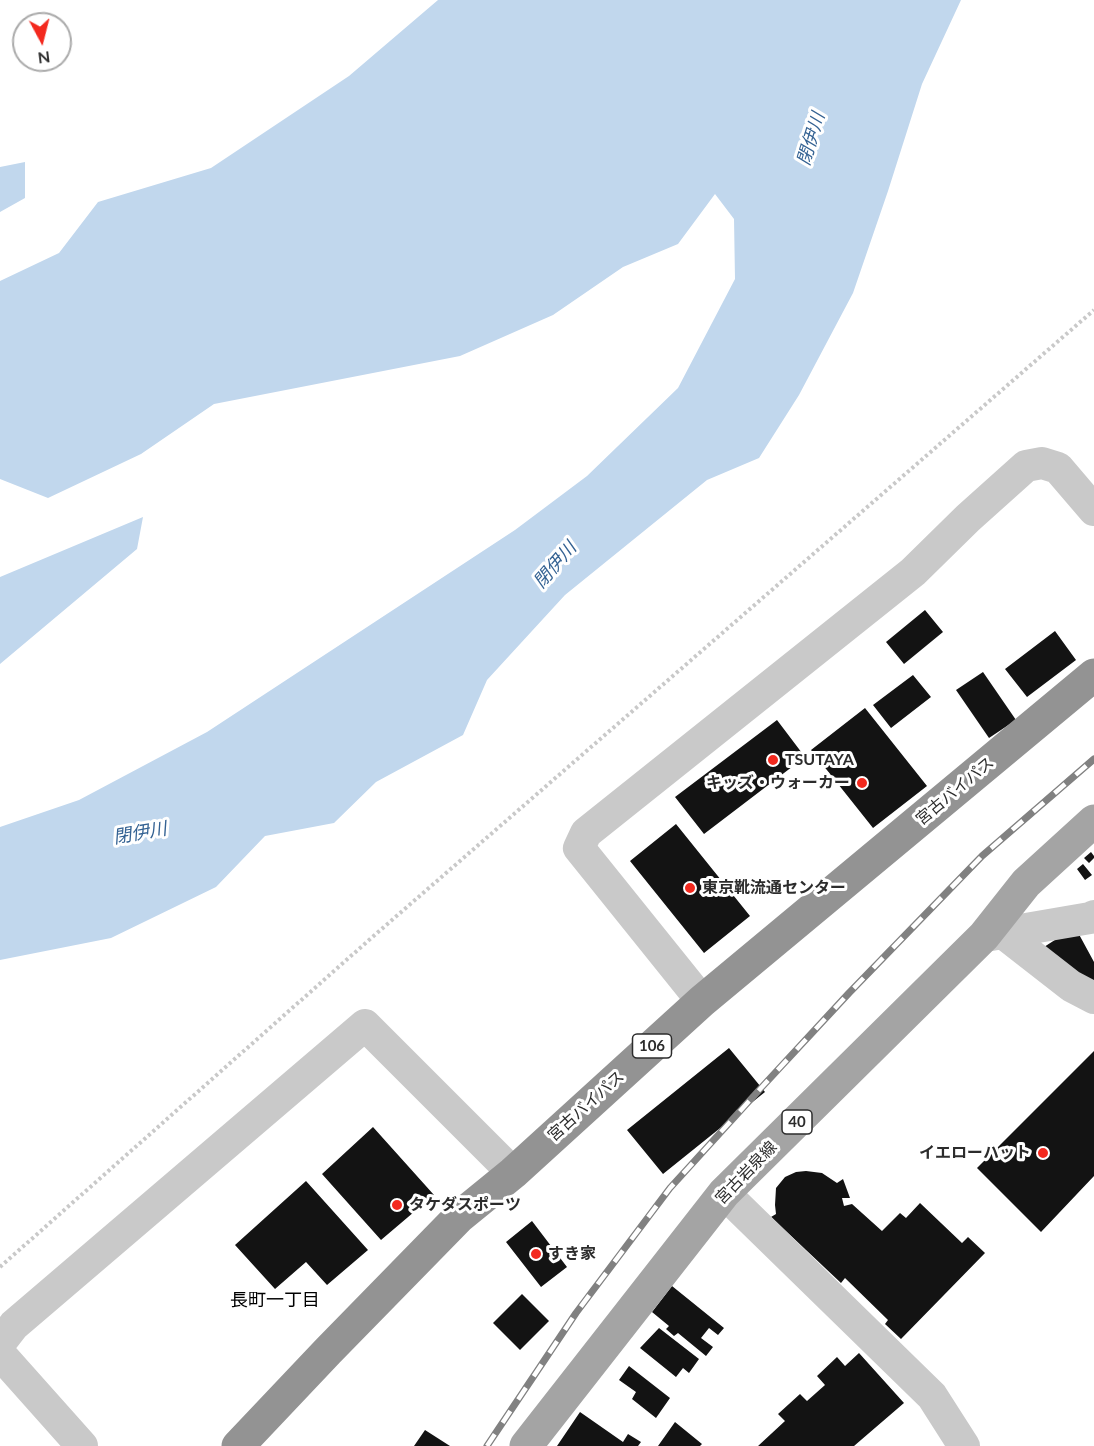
<!DOCTYPE html>
<meta charset="utf-8">
<style>
body{margin:0}
#map{position:relative;width:1094px;height:1446px;overflow:hidden;background:#fff;font-family:Lato,sans-serif}
canvas{display:block}
.north{position:absolute;left:12px;top:12px;width:60px;height:60px;box-sizing:border-box;background:#fff;border:2px solid #ababab;border-radius:50%;rotate:173deg;font-size:16px;font-weight:700;line-height:24px;text-align:center;color:#2c2c2c}
.north::after{content:'';display:block;margin:auto;width:21px;height:27px;background:#f3291e;clip-path:polygon(50% 0,100% 100%,50% 72%,0 100%)}
</style>
<div id="map">
<canvas width="1094" height="1446"></canvas>
<div class="north">N</div>
</div>
<script>
const c = document.querySelector('canvas').getContext('2d');
c.lineJoin = 'round';
function paint(path, color) {
  c.fillStyle = color;
  c.fill(path, 'evenodd');
}
function shape(rows) {
  const path = new Path2D();
  for (const r of rows) {
    path.moveTo(r[0], r[1]);
    for (let i = 2; i < r.length; i += 2) path.lineTo(r[i], r[i + 1]);
  }
  return path;
}
function strokePath(path, color, width, dash) {
  c.strokeStyle = color;
  c.lineWidth = width;
  c.lineCap = dash ? 'butt' : 'round';
  c.setLineDash(dash || []);
  c.stroke(path);
}
function write(font, color, halo, rows, align = 'center') {
  c.font = font + ' Lato,"Noto Sans JP",sans-serif';
  c.lineWidth = 6;
  c.setLineDash([]);
  c.textBaseline = 'middle';
  c.strokeStyle = halo;
  c.fillStyle = color;
  for (const [text, x, y, turn = 0] of rows) {
    c.save();
    c.translate(x, y);
    c.rotate((+turn || 0) * Math.PI / 180);
    c.textAlign = isNaN(turn) ? turn : align;
    if (halo) c.strokeText(text, 0, 0);
    c.fillText(text, 0, 0);
    c.restore();
  }
}
const water = shape([
 [438,0,961,0,922,84,888,191,853,293,799,395,759,458,707,480,565,595,487,680,463,735,376,782,334,823,265,836,216,887,111,938,0,960,0,827,79,800,207,732,515,530,587,476,678,388,735,279,734,219,715,194,678,244,623,267,553,315,460,356,214,404,141,454,48,498,0,479,0,281,59,253,98,202,211,168,349,76],
 [25,162,25,198,0,212,0,167],
 [143,517,137,549,0,664,0,577]
]);
const building = shape([
 [925,610,943,632,904,664,886,642],
 [1055,631,1076,660,1027,697,1005,669],
 [983,672,1016,720,989,738,956,690],
 [913,675,931,697,891,728,873,705],
 [865,708,927,786,873,828,811,750],
 [777,720,805,757,704,834,675,797],
 [676,824,750,916,704,953,630,861],
 [1091,852,1094,856,1094,858,1089,863,1084,858],
 [1083,864,1092,875,1085,880,1077,869],
 [1075,927,1094,962,1094,980,1086,985,1044,947],
 [729,1048,765,1092,663,1174,627,1130],
 [1094,1051,1094,1176,1041,1232,977,1168],
 [373,1127,434,1195,381,1240,322,1174],
 [806,1171,822,1173,837,1183,843,1179,850,1198,842,1198,844,1206,852,1204,882,1231,900,1213,906,1218,920,1203,962,1243,968,1237,985,1253,901,1339,885,1324,888,1320,845,1278,841,1283,771,1217,776,1214,775,1205,776,1188,785,1177,796,1172],
 [306,1181,368,1250,327,1285,306,1262,275,1289,235,1245],
 [532,1221,567,1267,541,1287,506,1242],
 [672,1286,724,1328,718,1335,709,1328,701,1338,713,1347,706,1356,678,1333,674,1336,666,1329,669,1326,652,1312],
 [522,1294,549,1321,520,1350,493,1323],
 [659,1328,699,1359,689,1373,683,1368,676,1377,640,1348],
 [859,1353,904,1403,854,1446,758,1446,785,1421,778,1414,800,1394,807,1401,825,1385,817,1376,837,1357,845,1366],
 [629,1366,670,1398,656,1418,632,1399,636,1392,619,1380],
 [580,1412,623,1442,628,1434,641,1442,638,1446,557,1446],
 [675,1422,702,1444,700,1446,658,1446],
 [425,1430,450,1446,414,1446]
]);
const path = shape([
 [0,1267,369,940,1094,310]
]);
const street = shape([
 [1003,933,1071,986,1094,998],
 [991,935,1090,918,1094,916],
 [702,1001,579,848,586,833,913,572,968,518,1026,466,1042,463,1058,468,1094,510],
 [724,1193,932,1396,964,1446],
 [0,1343,14,1325,365,1025,513,1173],
 [0,1354,82,1446]
]);
const primary = shape([
 [526,1446,724,1193,984,936,1026,883,1094,821]
]);
const highway = shape([
 [238,1446,328,1351,459,1217,513,1173,702,1001,1094,675]
]);
const rail = shape([
 [487,1446,576,1313,670,1188,761,1088,849,993,982,856,1094,759]
]);
const markers = [
 [773,760,6,"#f3291e"],
 [862,783,6,"#f3291e"],
 [690,888,6,"#f3291e"],
 [1043,1153,6,"#f3291e"],
 [397,1205,6,"#f3291e"],
 [536,1254,6,"#f3291e"]
];
const shields = [
 [652,1046,39],
 [797,1122,30]
];
const shieldNames = [
 ["106",652,1046],
 ["40",797,1122]
];
const poiNames = [
 ["TSUTAYA",785,760],
 ["キッズ・ウォーカー",850,783,"right"],
 ["東京靴流通センター",702,888],
 ["イエローハット",1031,1153,"right"],
 ["タケダスポーツ",409,1205],
 ["すき家",548,1254]
];
const streetNames = [
 ["宮古バイパス",955,791,-40],
 ["宮古バイパス",586,1106,-42],
 ["宮古岩泉線",746,1173,-46]
];
const waterNames = [
 ["閉伊川",811,139,-73],
 ["閉伊川",555,565,-49],
 ["閉伊川",140,833,-10]
];
const neighbourhoodNames = [
 ["長町一丁目",275,1300]
];
paint(water, '#c1d7ed');
paint(building, '#131313');
strokePath(path, '#c9c9c9', 4, [3, 3]);
strokePath(street, '#c9c9c9', 32);
strokePath(primary, '#a4a4a4', 33);
strokePath(highway, '#939393', 33);
strokePath(rail, '#818181', 7);
strokePath(rail, '#fff', 4.5, [14]);
for (const [x, y, r, color] of markers) {
  const dot = new Path2D();
  dot.arc(x, y, r, 0, 2 * Math.PI);
  c.fillStyle = color;
  c.fill(dot);
  strokePath(dot, '#fff', 2);
}
for (const [x, y, w] of shields) {
  const box = new Path2D();
  box.roundRect(x - w / 2, y - 12, w, 24, 4.5);
  c.fillStyle = '#fff';
  c.fill(box);
  strokePath(box, '#2c2c2c', 1.5);
}
write('bold 15px', '#2c2c2c', null, shieldNames);
write('bold 16px', '#2c2c2c', '#fff', poiNames, 'left');
write('16px', '#2c2c2c', '#fff', streetNames);
write('italic 18px', '#346293', '#fff', waterNames);
write('18px', '#000', '#fff', neighbourhoodNames);
</script>
